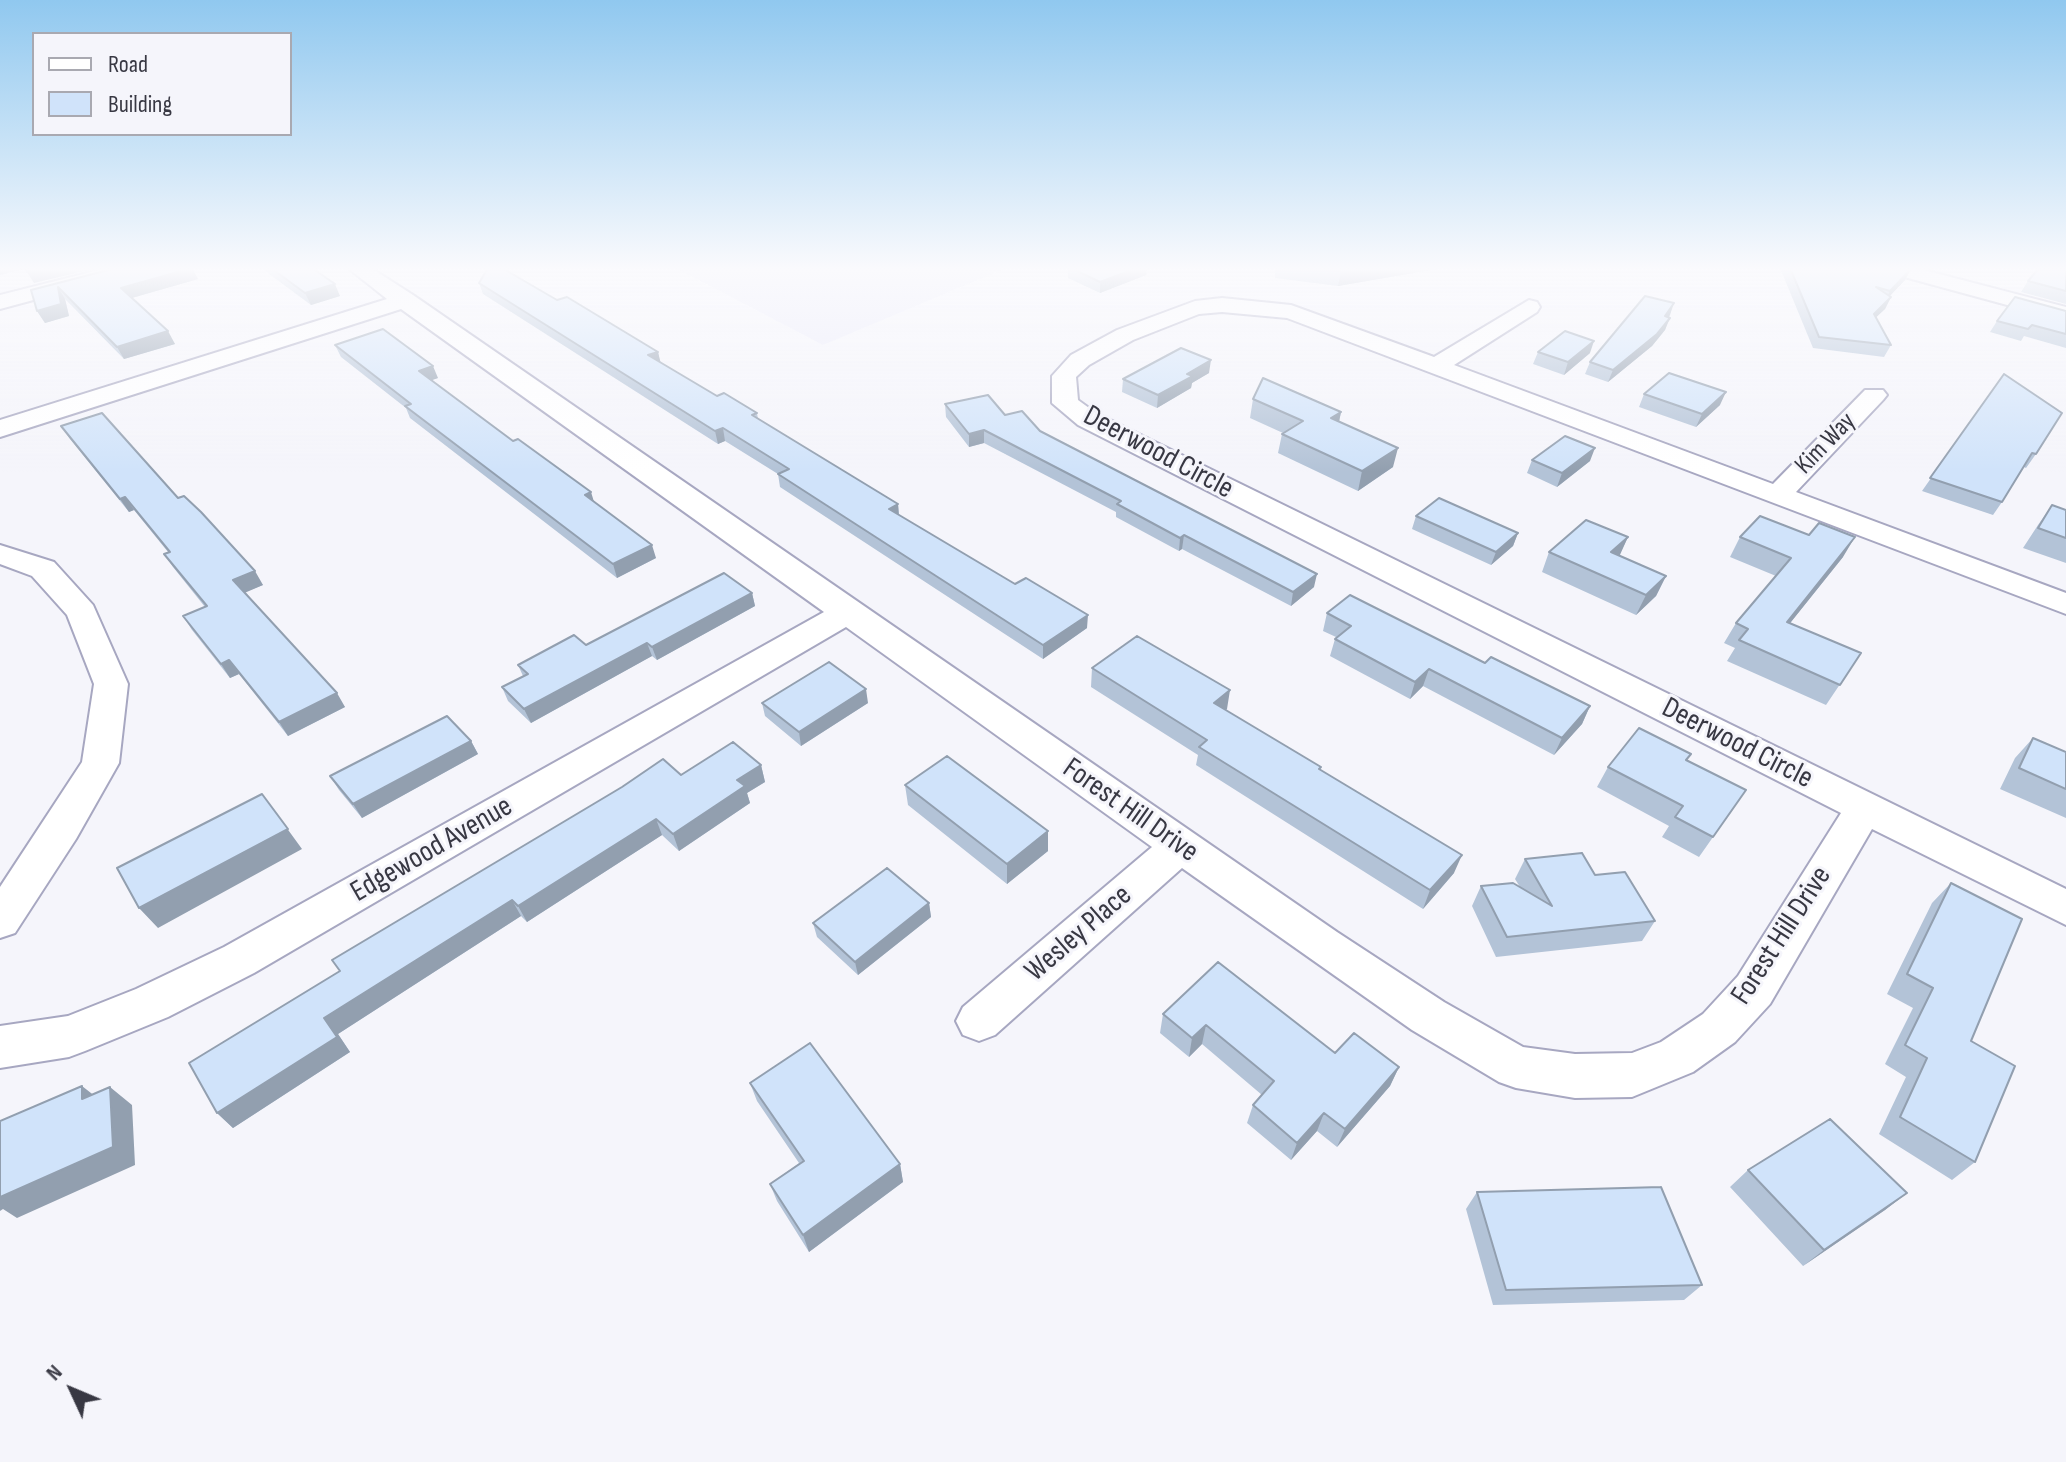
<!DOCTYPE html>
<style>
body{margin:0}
#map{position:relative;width:2066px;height:1462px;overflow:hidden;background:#f5f5fb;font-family:"Sofia Sans Condensed",sans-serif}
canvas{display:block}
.legend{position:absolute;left:32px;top:32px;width:260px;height:104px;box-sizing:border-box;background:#f5f5fb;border:2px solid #a9a9b1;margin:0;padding:10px 14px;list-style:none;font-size:24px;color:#383843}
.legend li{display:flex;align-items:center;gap:16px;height:40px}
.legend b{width:40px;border:2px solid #a9a9b1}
.north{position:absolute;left:32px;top:1350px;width:80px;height:80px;-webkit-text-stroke:6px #f5f5fb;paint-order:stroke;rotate:314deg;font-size:22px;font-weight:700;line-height:32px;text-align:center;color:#383843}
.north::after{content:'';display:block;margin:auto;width:28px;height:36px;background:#383843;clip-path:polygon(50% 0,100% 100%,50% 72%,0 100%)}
</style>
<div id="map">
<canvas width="2066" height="1462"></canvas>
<ul class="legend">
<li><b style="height:10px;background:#fff"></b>Road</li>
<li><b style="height:22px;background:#d0e3fa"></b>Building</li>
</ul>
<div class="north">N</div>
</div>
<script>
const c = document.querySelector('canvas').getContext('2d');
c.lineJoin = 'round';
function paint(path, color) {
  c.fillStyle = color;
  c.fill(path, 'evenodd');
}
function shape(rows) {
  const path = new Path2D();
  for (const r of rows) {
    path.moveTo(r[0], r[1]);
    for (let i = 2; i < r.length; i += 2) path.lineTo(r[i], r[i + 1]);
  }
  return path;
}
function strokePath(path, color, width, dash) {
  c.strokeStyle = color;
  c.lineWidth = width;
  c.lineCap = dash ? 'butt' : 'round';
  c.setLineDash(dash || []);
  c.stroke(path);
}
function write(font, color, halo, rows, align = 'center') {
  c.font = font + ' "Sofia Sans Condensed",sans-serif';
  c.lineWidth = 6;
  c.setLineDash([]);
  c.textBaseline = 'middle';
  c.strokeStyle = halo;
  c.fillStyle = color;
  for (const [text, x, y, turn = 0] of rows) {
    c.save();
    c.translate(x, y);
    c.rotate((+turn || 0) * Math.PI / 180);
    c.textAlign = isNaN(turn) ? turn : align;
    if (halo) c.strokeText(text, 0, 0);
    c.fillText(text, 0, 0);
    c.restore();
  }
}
const built = shape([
 [676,268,1006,268,823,345]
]);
const minor = shape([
 [107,268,141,268,137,272,0,309,0,295,107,268],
 [348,268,371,268,413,295,1337,932,1444,1002,1523,1047,1575,1054,1632,1053,1661,1042,1703,1014,1738,976,1841,813,1078,425,1052,403,1052,376,1071,355,1117,330,1195,301,1222,298,1291,305,1434,357,1529,300,1537,302,1540,307,1537,312,1454,365,1773,484,1865,390,1883,390,1887,395,1883,400,1796,492,2066,593,2066,614,1287,318,1222,312,1199,314,1133,340,1089,365,1076,377,1078,400,1096,413,2066,889,2066,925,1872,829,1770,1004,1735,1042,1693,1072,1632,1097,1575,1098,1516,1088,1499,1082,1412,1030,1182,868,995,1035,979,1041,963,1035,956,1021,963,1007,1152,847,846,627,254,973,168,1017,85,1051,69,1057,0,1068,0,1026,68,1016,136,989,224,947,824,612,401,309,0,437,0,420,387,299,348,268],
 [1882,268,1916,268,2066,307,2066,321,1886,272,1882,268],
 [0,545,54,562,93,605,128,684,119,763,76,839,15,933,0,938,0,887,82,762,94,684,67,615,32,576,0,564,0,545]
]);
const wall = shape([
 [261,268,312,268,340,296,311,305],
 [1068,268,1147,268,1146,275,1100,293,1068,278],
 [1275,268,1442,268,1338,286,1275,278],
 [1780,268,1905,268,1911,269,1905,280,1890,296,1891,297,1885,309,1876,317,1891,345,1884,357,1813,348],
 [2066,268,2066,304,2021,292,2028,281],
 [198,279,132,298,175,344,124,359,65,299,69,316,45,323,37,311,31,290],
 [479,283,557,300,658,352,660,363,717,396,757,413,758,419,898,504,899,515,1087,628,1043,659,780,487,778,474,725,441,718,444,483,294],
 [2066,311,2066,348,2024,336,2021,341,1990,332,1997,321],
 [1670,315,1665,330,1652,346,1608,382,1585,374,1590,362],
 [335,345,438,378,431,380,594,501,656,558,617,578,410,418,406,408,341,357],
 [1538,352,1590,353,1564,375,1533,364],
 [1209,373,1192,383,1191,388,1157,408,1122,392,1123,379],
 [2004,374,2036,454,2026,468,2024,467,2002,502,1993,515,1922,491],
 [1644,394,1720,405,1696,427,1639,407],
 [1253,399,1341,412,1339,422,1393,467,1358,491,1278,453,1282,434,1283,433,1250,418],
 [945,404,1005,415,1040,431,1314,587,1291,606,1182,549,1179,551,1116,517,1116,512,984,443,969,447,946,417],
 [61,426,178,498,263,585,245,592,345,707,288,736,239,674,230,678,192,630,183,616,205,607,173,567,164,554,168,552,134,510,129,512,70,439],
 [1532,460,1590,461,1557,487,1527,473],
 [2052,505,2066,510,2066,563,2023,548,2038,525],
 [1416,516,1518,533,1513,546,1491,565,1412,529],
 [1628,537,1619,555,1666,576,1656,596,1636,615,1542,572,1549,552],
 [1740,537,1843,557,1790,623,1861,653,1826,705,1727,661,1735,648,1724,643,1736,623,1776,576,1730,557],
 [752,593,755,606,657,660,652,656,531,723,508,701,502,687,523,676,518,665,586,645],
 [1327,613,1485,663,1590,706,1582,724,1554,755,1423,686,1410,699,1330,656,1335,639,1336,637,1323,631],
 [1092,668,1227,709,1226,710,1321,767,1320,770,1454,873,1423,909,1196,765,1198,755,1091,687],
 [762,703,868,703,801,746,765,716],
 [2033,738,2066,752,2066,818,2000,789,2015,758],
 [471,741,478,754,362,818,339,790,330,776],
 [1691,754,1687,760,1746,790,1699,857,1662,837,1669,826,1597,787,1608,767],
 [761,765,765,782,747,793,750,803,679,851,662,835,527,922,521,916,338,1034,350,1052,233,1128,217,1113,681,775],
 [905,785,1048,851,1007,884,908,805],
 [1525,859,1595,875,1655,921,1642,941,1496,957,1472,906,1481,886,1520,887,1515,879],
 [1951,883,1971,1041,1975,1162,1952,1180,1879,1134,1906,1077,1885,1064,1913,1008,1887,994,1932,903],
 [929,903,931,917,858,975,817,937,813,923],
 [1163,1014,1335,1053,1399,1067,1390,1086,1337,1147,1317,1131,1291,1160,1247,1123,1253,1105,1262,1095,1202,1044,1189,1057,1160,1033],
 [750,1083,900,1164,903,1182,809,1252,777,1201,770,1184,799,1163,757,1101],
 [1748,1170,1907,1193,1885,1210,1803,1266,1730,1187],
 [1477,1192,1702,1285,1684,1300,1493,1305,1466,1209]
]);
const shadedWall = shape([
 [0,268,28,268,0,275],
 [44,268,97,268,34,283,27,272],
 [192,268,198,279,128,299,121,288],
 [1137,268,1147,268,1146,275,1100,293,1100,282],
 [1362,268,1442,268,1338,286,1341,271],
 [1911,269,1905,280,1884,302,1890,291],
 [335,284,340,296,311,305,305,293],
 [58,287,65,299,69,316,45,323,37,311],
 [1891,297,1885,309,1868,325,1874,314],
 [1674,303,1670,315,1660,328,1665,316],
 [1670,318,1665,330,1652,346,1608,382,1613,370],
 [168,331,175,344,124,359,117,347],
 [1594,341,1590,353,1564,375,1568,362],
 [658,352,661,364,648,355],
 [1211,360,1209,373,1192,383,1191,388,1157,408,1158,395,1187,374],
 [433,366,438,378,424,383,419,371],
 [1726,392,1720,405,1696,427,1702,414],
 [1341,412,1337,431,1331,418],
 [723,428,725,441,718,444,715,431],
 [984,430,984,443,969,447,969,434],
 [1398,448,1393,467,1358,491,1362,471],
 [1595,448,1590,461,1557,487,1562,473],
 [591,492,595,505,585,495],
 [125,497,134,510,129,512,120,499],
 [898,504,899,517,889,509],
 [1518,533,1513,546,1491,565,1496,552],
 [1184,535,1182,549,1179,551,1180,538],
 [1628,537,1619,557,1611,552],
 [1855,537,1843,557,1775,642,1787,622],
 [652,545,656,558,617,578,613,564],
 [255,571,263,585,242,594,233,580],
 [1317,574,1314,587,1291,606,1293,592],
 [1666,576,1656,596,1636,615,1646,595],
 [752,593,755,606,657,660,652,647],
 [1088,615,1087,628,1043,659,1043,645],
 [647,643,652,656,531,723,524,709],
 [229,660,239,674,230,678,221,664],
 [1429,669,1423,686,1410,699,1415,682],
 [866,689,868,703,801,746,799,732],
 [1230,690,1227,709,1211,721,1214,703],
 [337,693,345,707,288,736,279,722],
 [1590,706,1582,724,1554,755,1562,738],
 [471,741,478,754,362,818,353,804],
 [761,765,765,782,747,793,750,803,679,851,673,834,737,780],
 [262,794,302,849,158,928,139,908],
 [656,819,662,835,527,922,518,906],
 [1048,831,1048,851,1007,884,1007,864],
 [1462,855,1454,873,1423,909,1430,890],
 [512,900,521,916,338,1034,350,1052,233,1128,217,1113,324,1018],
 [929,903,931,917,858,975,855,962],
 [1206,1025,1202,1044,1189,1057,1192,1038],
 [1399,1067,1390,1086,1337,1147,1345,1129],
 [82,1086,105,1104,82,1099],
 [110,1087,132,1105,135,1165,17,1218,3,1209,0,1211,0,1191],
 [1324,1113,1317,1131,1291,1160,1297,1143],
 [900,1164,903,1182,809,1252,803,1235],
 [1907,1193,1885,1210,1803,1266,1824,1250]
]);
const building = shape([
 [26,268,44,268,27,272,26,268],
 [116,268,192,268,121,288,168,331,117,347,58,287,61,304,37,311,31,290,116,268],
 [271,268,312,268,335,284,305,293,271,268],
 [488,268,502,268,557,300,567,297,658,352,648,355,717,396,724,393,757,413,752,415,898,504,889,509,1015,584,1026,578,1088,615,1043,645,778,474,789,469,723,428,715,431,479,283,488,268],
 [1071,268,1137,268,1100,282,1071,268],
 [1313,268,1362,268,1341,271,1313,268],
 [1790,268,1905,268,1911,269,1890,291,1876,287,1891,297,1874,314,1891,345,1819,337,1790,268],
 [2039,268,2066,268,2066,291,2028,281,2039,268],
 [1645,296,1674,303,1665,316,1670,318,1657,334,1613,370,1590,362,1645,296],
 [2015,297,2066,311,2066,334,2032,325,2028,329,1997,321,2015,297],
 [383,329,433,366,419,371,513,441,518,439,591,492,585,495,652,545,613,564,405,406,411,404,335,345,383,329],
 [1565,331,1594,341,1568,362,1538,352,1565,331],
 [1181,348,1211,360,1187,374,1193,376,1158,395,1123,379,1181,348],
 [1669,373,1726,392,1702,414,1644,394,1669,373],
 [2004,374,2062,413,2036,454,2032,453,2002,502,1930,478,2004,374],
 [1263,378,1341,412,1331,418,1398,448,1362,471,1282,434,1303,421,1253,399,1263,378],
 [988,395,1005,415,1022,411,1040,431,1317,574,1293,592,1184,535,1180,538,1117,504,1121,501,984,430,969,434,945,404,988,395],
 [102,413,178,498,184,496,201,512,255,571,233,580,337,693,279,722,229,660,221,664,183,616,207,606,164,554,170,552,125,497,120,499,61,426,102,413],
 [1565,436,1595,448,1562,473,1532,460,1565,436],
 [1439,498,1518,533,1496,552,1416,516,1439,498],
 [2052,505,2066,510,2066,538,2038,528,2052,505],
 [1760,516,1809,535,1819,523,1855,537,1787,622,1861,653,1840,685,1739,640,1748,629,1736,623,1791,558,1740,537,1760,516],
 [1586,520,1628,537,1611,552,1666,576,1646,595,1549,552,1586,520],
 [724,573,752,593,652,647,647,643,524,709,502,687,528,674,518,665,574,635,586,645,724,573],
 [1350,595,1485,663,1491,657,1590,706,1562,738,1429,669,1415,682,1335,639,1351,626,1327,613,1350,595],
 [1137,636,1230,690,1214,703,1321,767,1319,769,1462,855,1430,890,1199,747,1207,740,1092,668,1137,636],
 [829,662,866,689,799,732,762,703,829,662],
 [447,716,471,741,353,804,330,776,447,716],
 [1639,728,1691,754,1686,760,1746,790,1713,837,1675,817,1683,806,1608,767,1639,728],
 [2033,738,2066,752,2066,789,2019,768,2033,738],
 [733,742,761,765,737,780,745,786,673,834,656,819,518,906,512,900,324,1018,337,1037,217,1113,189,1063,340,971,332,960,622,787,663,759,681,775,733,742],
 [947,756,1048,831,1007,864,905,785,947,756],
 [262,794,288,829,139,908,117,868,262,794],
 [1582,853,1595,875,1625,872,1655,921,1507,937,1481,886,1513,883,1552,906,1525,859,1582,853],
 [887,868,929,903,855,962,813,923,887,868],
 [1951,883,2022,919,1971,1041,2015,1066,1975,1162,1900,1117,1927,1058,1905,1045,1933,988,1907,974,1951,883],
 [1218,962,1335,1053,1354,1033,1399,1067,1345,1129,1324,1113,1297,1143,1253,1105,1274,1081,1206,1025,1192,1038,1163,1014,1218,962],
 [810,1043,900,1164,803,1235,770,1184,804,1161,750,1083,810,1043],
 [82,1086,82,1099,110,1087,113,1147,0,1197,0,1121,82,1086],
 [1830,1119,1907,1193,1824,1250,1748,1170,1830,1119],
 [1661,1187,1702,1285,1506,1290,1477,1192,1661,1187]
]);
const farStreetnames = [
 ["Kim Way",1826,444,-46]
];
const streetNames = [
 ["Deerwood Circle",1158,453,28],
 ["Deerwood Circle",1737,744,27],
 ["Forest Hill Drive",1130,811,35],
 ["Edgewood Avenue",432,850,-30],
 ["Wesley Place",1079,934,-41],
 ["Forest Hill Drive",1782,936,-57]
];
paint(built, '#ebebfa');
strokePath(minor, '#a7a7c1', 4);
paint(minor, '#fff');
paint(wall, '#b3c3d7');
paint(shadedWall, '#929faf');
paint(building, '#d0e3fa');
strokePath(building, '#929faf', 2);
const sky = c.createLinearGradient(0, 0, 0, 472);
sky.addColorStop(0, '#90c8ef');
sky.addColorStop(0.57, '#fafafd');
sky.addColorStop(1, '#fafafd00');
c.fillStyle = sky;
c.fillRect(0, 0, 2066, 472);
write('26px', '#383843', '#f5f5fb', farStreetnames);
write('30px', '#383843', '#f5f5fb', streetNames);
</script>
